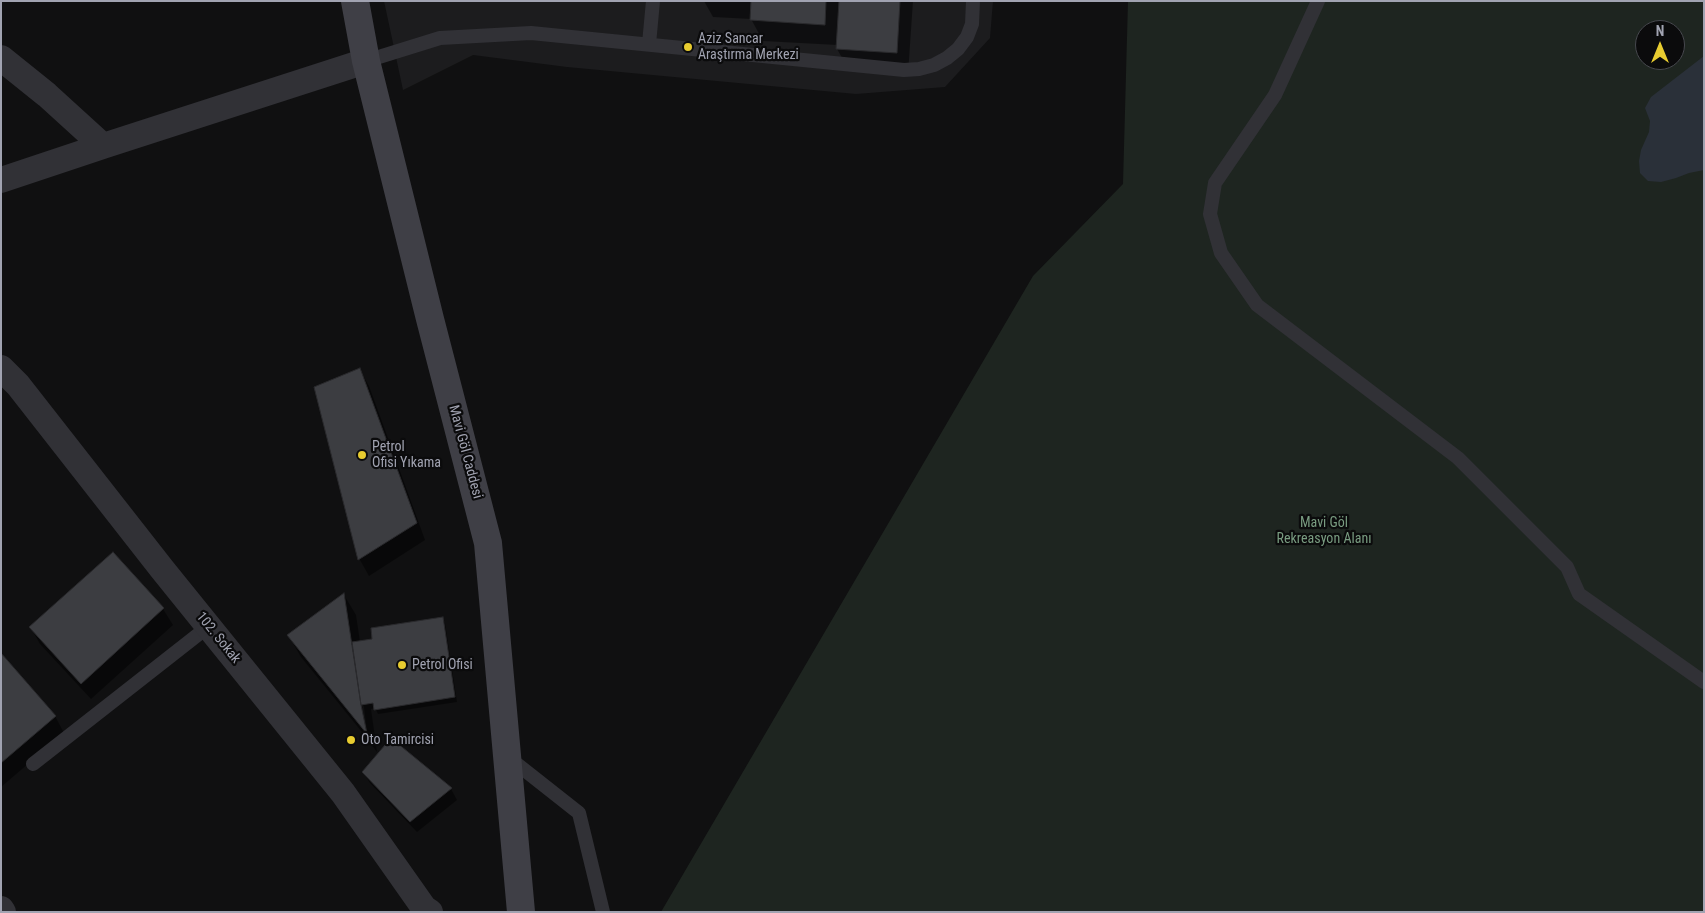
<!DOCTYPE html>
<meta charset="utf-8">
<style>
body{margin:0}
#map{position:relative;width:1705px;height:913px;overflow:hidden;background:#101011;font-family:"Roboto Condensed",sans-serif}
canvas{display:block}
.frame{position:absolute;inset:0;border:2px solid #a1a3b1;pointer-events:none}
.north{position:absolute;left:1635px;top:20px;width:50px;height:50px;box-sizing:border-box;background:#0b0b0c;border:1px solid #47484e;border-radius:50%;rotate:0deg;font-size:14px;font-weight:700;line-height:20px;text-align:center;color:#a1a3b1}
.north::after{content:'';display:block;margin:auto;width:18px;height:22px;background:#e8cc30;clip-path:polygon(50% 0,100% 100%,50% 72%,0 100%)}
</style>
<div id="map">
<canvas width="1705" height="913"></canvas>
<div class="frame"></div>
<div class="north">N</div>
</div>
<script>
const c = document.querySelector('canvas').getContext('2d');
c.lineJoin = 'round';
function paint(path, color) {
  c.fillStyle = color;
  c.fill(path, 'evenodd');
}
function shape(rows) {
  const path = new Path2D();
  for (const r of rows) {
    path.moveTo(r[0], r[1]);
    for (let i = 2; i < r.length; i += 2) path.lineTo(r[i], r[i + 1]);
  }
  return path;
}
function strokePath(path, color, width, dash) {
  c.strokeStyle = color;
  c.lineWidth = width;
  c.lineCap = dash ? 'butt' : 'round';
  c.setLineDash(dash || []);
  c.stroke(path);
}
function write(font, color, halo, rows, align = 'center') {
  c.font = font + ' "Roboto Condensed",sans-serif';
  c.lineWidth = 4.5;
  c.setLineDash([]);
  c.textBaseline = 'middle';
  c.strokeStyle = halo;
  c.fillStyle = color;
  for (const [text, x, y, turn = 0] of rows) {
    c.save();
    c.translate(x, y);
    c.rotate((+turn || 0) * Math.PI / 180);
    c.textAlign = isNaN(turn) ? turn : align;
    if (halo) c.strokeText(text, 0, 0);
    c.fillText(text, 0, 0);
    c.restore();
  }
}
const built = shape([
 [384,1,993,1,990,38,945,87,856,94,567,67,473,55,403,90]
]);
const green = shape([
 [1128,1,1704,1,1704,912,661,912,1033,276,1123,184],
 [1645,30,1675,30,1675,60,1645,60]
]);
const water = shape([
 [1704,56,1704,170,1689,173,1676,178,1661,182,1648,181,1640,173,1639,161,1641,150,1649,132,1650,121,1645,108,1651,97]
]);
const shadow = shape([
 [704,1,913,1,908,74,849,70,837,49,837,45,763,41,751,19,713,17],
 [359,369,369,386,425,540,369,576,360,560,316,387],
 [113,554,163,609,173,625,91,699,40,644,31,628],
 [344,595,356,615,360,642,374,640,442,618,445,623,457,702,378,714,375,708,371,709,377,752,368,740,364,707,361,701,366,737,301,657,289,636],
 [1,655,55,716,64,733,1,787],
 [363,772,451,789,457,800,417,832,370,783]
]);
const building = shape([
 [751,1,826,1,825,25,750,20,751,1],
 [839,1,900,1,897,53,836,49,839,1],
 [360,368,417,523,358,560,314,387,360,368],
 [113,552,164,608,81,684,29,627,113,552],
 [344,593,361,705,367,734,287,635,344,593],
 [443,617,455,697,374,710,373,703,361,705,352,642,372,639,371,628,443,617],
 [1,653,56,716,1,763,1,653],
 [391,738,452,788,410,822,362,772,391,738]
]);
const lane = shape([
 [1318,1,1275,95,1215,183,1210,214,1221,253,1257,305,1458,458,1567,567,1579,594,1704,682],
 [649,44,653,1],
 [366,61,440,38,531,33,904,70,919,69,934,65,947,58,958,49,967,37,972,24,973,1],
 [508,757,579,813,603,912],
 [33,764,209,626]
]);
const street = shape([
 [1,58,47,95,103,146,366,61],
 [1,180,103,146],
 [1,368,18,385,162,569,343,793,424,908,430,912],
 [1,909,3,912]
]);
const secondary = shape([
 [355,1,366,61,430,319,488,543,521,912]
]);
const markers = [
 [688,47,5,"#e8cc30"],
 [362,455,5,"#e8cc30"],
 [402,665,5,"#e8cc30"],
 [351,740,5,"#e8cc30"]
];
const poiNames = [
 ["Aziz Sancar",698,39],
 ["Araştırma Merkezi",698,55],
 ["Petrol",372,447],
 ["Ofisi Yıkama",372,463],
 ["Petrol Ofisi",412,665],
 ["Oto Tamircisi",361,740]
];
const streetNames = [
 ["Mavi Göl Caddesi",465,452,75],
 ["102. Sokak",218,638,51]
];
const parkNames = [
 ["Mavi Göl",1324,523],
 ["Rekreasyon Alanı",1324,539]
];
paint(built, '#1c1c1e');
paint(green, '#1e2520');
paint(water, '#2a3039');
paint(shadow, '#0007');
paint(building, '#3c3d41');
strokePath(building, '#2a2a2d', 1);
strokePath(lane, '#313136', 14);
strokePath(street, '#313136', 26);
strokePath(secondary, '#3f3f46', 28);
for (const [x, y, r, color] of markers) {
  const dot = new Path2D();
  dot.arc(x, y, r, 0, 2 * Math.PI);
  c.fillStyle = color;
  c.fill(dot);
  strokePath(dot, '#0b0b0c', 2);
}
write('14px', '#a1a3b1', '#0b0b0c', poiNames, 'left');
write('14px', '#a1a3b1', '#0b0b0c', streetNames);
write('14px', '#799c81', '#0b0b0c', parkNames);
</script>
